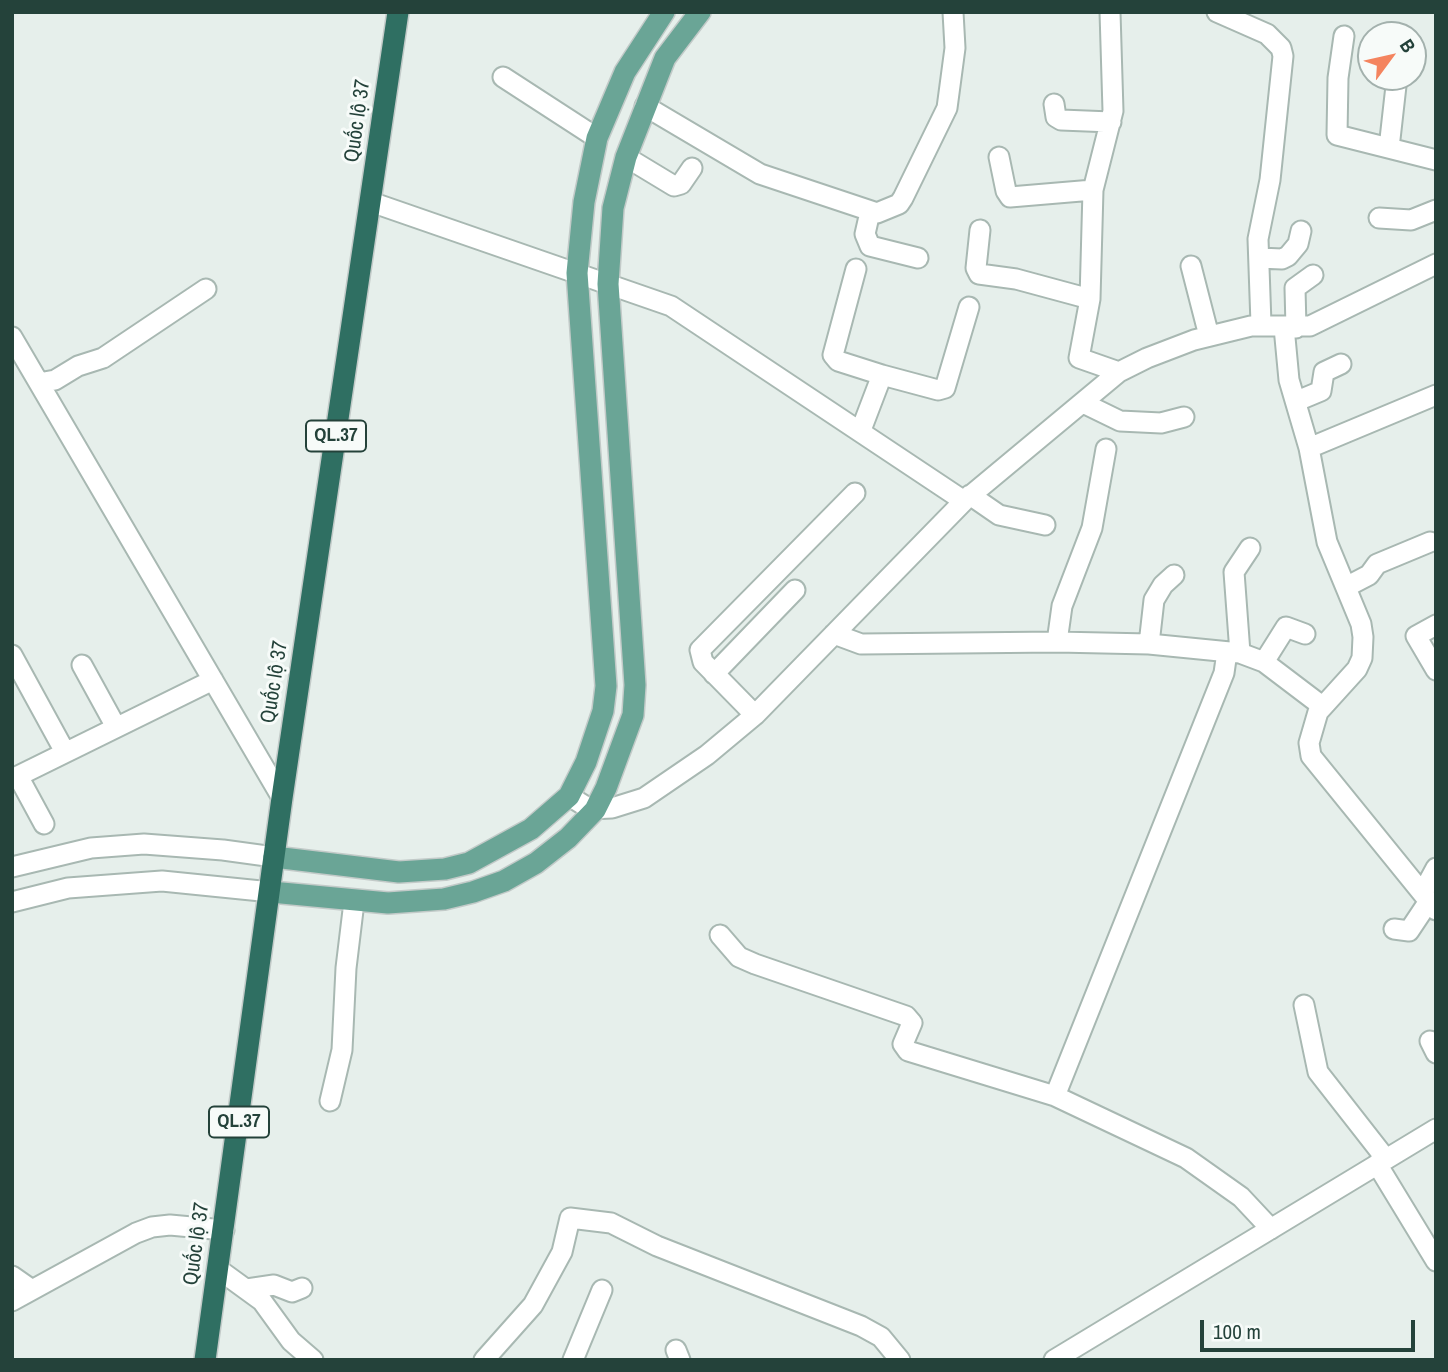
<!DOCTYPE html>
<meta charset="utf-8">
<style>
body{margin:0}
#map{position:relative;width:1448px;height:1372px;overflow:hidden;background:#e6efeb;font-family:"Archivo Narrow",sans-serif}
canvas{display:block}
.frame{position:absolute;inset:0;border:14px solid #24423a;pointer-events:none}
.north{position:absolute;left:1357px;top:21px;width:70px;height:70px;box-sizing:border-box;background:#f7fbf9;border:2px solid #a3b1ad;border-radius:50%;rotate:57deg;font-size:19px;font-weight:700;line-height:28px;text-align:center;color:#24423a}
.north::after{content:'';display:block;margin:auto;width:24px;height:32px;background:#f4845f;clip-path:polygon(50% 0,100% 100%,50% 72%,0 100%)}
.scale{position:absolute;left:1200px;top:1320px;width:215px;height:32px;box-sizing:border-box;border:4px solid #24423a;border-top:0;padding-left:9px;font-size:21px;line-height:24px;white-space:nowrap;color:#24423a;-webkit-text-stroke:5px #f7fbf9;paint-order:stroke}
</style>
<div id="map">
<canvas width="1448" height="1372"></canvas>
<div class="frame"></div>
<div class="north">B</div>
<div class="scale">100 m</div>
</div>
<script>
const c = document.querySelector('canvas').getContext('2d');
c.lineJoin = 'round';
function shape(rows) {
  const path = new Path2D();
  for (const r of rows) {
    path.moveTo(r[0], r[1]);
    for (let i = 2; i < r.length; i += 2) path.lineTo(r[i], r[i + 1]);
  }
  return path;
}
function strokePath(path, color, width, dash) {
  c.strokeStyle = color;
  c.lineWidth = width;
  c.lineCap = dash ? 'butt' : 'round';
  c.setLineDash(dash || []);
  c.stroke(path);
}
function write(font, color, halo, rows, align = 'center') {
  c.font = font + ' "Archivo Narrow",sans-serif';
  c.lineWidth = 6;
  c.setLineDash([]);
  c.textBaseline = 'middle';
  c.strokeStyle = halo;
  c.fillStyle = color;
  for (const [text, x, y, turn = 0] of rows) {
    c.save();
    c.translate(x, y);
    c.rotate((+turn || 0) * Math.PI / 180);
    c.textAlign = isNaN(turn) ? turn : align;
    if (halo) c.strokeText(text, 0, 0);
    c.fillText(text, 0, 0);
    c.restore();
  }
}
const minor = shape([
 [1110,12,1113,111,1093,190,1090,299,1079,358,1119,372],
 [1217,12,1267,34,1281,48,1283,56,1270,180,1258,239,1261,324],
 [1344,36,1338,78,1337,135,1436,160],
 [503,77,597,138],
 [1054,104,1056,117,1061,120,1111,122],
 [645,106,760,174,877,213,899,204,903,198,947,108,955,48,953,12],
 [1389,148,1397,77],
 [626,157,674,186,681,184,692,168],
 [999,157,1006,191,1010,197,1093,190],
 [371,202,671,306,964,501,1119,372,1147,358,1194,340,1251,326,1310,326,1436,264],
 [870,212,865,234,870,246,918,258],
 [1379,218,1411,220,1436,210],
 [980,230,976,268,979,274,1016,279,1090,299],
 [1259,258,1282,259,1288,256,1298,244,1301,231],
 [1191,266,1209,336],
 [856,269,833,355,838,361,882,375,938,390,945,388,969,307],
 [1284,327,1289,380,1309,448,1327,542,1361,624,1363,637,1362,658,1357,669,1318,712,1309,743,1311,756,1436,910],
 [1296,328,1295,288,1313,275],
 [12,337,282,798],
 [39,383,55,380,78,366,103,358,206,289],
 [1297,401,1321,391,1324,372,1341,364],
 [1083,403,1120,421,1161,423,1184,417],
 [861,430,882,375],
 [1309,448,1436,395],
 [970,495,999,515,1045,525],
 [1346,587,1369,575,1377,564,1430,542],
 [1436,625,1416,636,1436,670],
 [834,634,861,644,1057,642,1149,644,1240,653,1264,662,1322,706],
 [1057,642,1062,606,1092,528,1106,449],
 [1149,644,1154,600,1163,585,1174,575],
 [1240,653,1234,572,1250,548],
 [12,655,65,752],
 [1264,662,1286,627,1305,634],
 [82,665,116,727],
 [714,674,795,590],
 [755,715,703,662,700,650,855,493],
 [569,796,590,809,612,808,644,798,707,755,755,715,964,501],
 [44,824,18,776,213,680],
 [12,867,91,848,144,844,223,850,274,857],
 [1423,892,1436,868],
 [12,902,68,888,162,881,271,892],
 [1394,929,1409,931,1429,901],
 [720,935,739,957,755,964,906,1016,912,1023,903,1044,908,1051,1055,1096,1186,1158,1241,1197,1271,1229],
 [1304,1005,1318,1072,1386,1159],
 [1430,1041,1436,1053],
 [1055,1096,1224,673,1227,652],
 [330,1101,342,1050,346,968,354,902],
 [1377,1164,1436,1261],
 [218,1269,262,1301,291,1341,313,1360],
 [12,1276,32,1290],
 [247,1289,274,1285,292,1292,302,1288],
 [12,1301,136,1233,152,1227,170,1225,224,1230],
 [676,1350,680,1360],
 [484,1360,533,1305,562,1252,570,1218,611,1223,657,1246,861,1326,881,1337,900,1360],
 [573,1360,602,1290],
 [1054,1360,1436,1129]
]);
const major = shape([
 [274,857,399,872,445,869,469,863,531,829,569,796,586,762,603,711,606,686,577,273,584,202,597,138,625,72,664,12],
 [271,892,388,903,444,899,473,892,504,881,536,863,568,838,595,810,606,788,633,715,635,685,608,284,613,208,626,157,665,58,700,12]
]);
const highway = shape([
 [205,1360,282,798,398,12]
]);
const shields = [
 [336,436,60],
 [239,1122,60]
];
const shieldNames = [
 ["QL.37",336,436],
 ["QL.37",239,1122]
];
const streetNames = [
 ["Quốc lộ 37",358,121,-82],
 ["Quốc lộ 37",275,682,-81],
 ["Quốc lộ 37",197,1244,-82]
];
strokePath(minor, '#a8b8b2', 23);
strokePath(major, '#c2cac8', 24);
strokePath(highway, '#c2cac8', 24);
strokePath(minor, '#fff', 19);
strokePath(major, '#6aa596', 21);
strokePath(highway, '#2f6f62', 21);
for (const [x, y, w] of shields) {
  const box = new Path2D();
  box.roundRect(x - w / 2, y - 15.5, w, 31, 5);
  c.fillStyle = '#f7fbf9';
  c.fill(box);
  strokePath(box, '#24423a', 2);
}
write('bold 19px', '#24423a', null, shieldNames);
write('21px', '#24423a', '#f7fbf9', streetNames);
</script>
